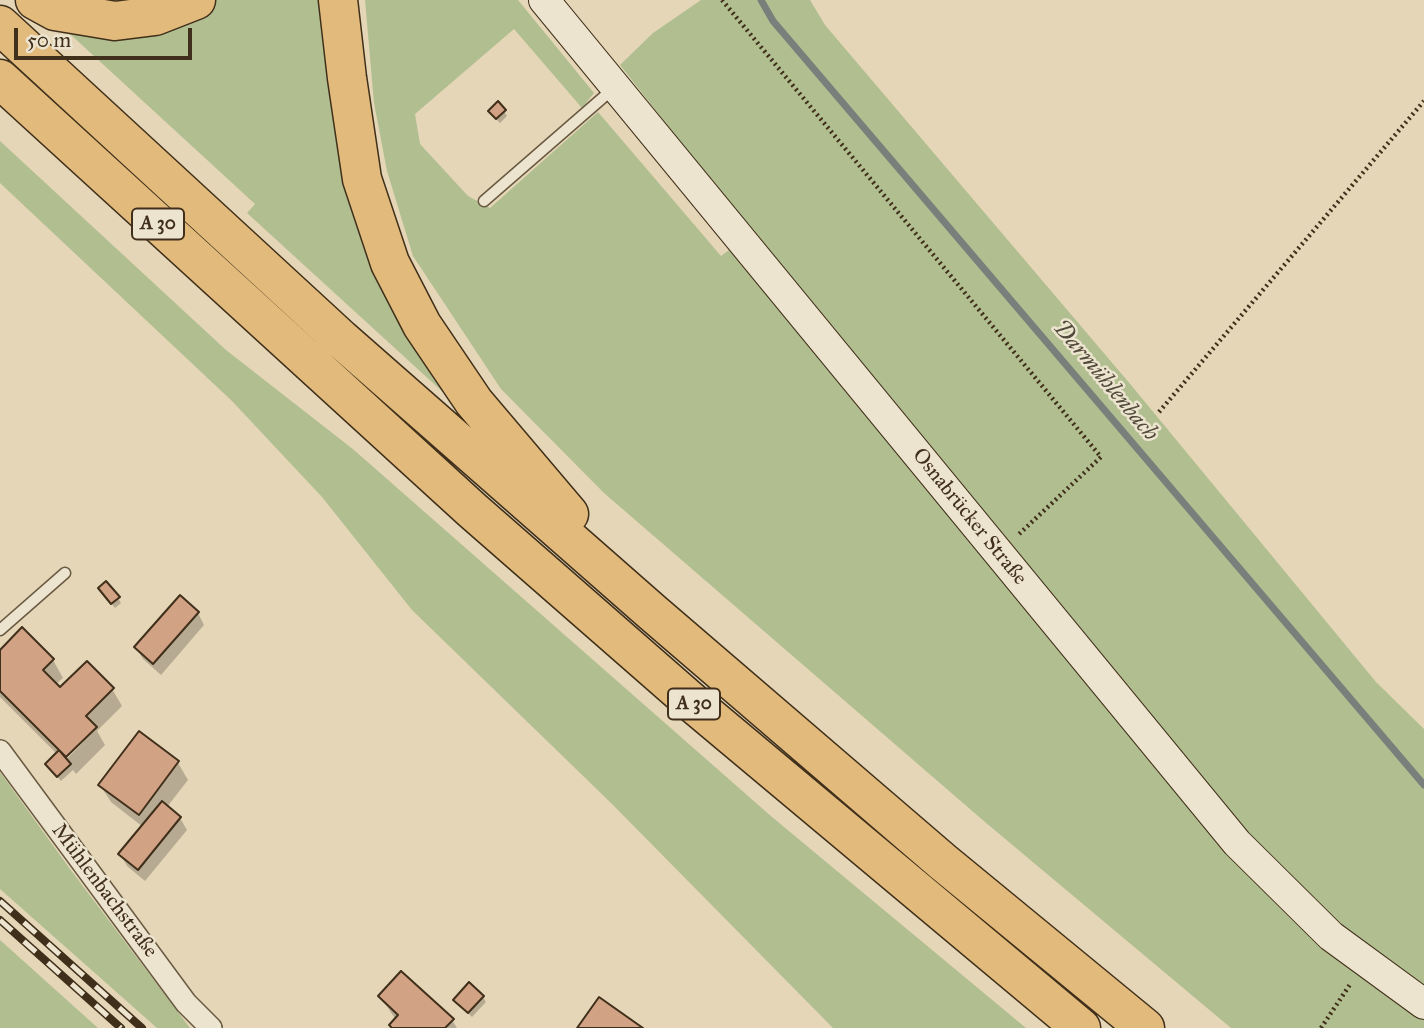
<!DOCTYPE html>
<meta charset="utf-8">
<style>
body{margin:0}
#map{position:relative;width:1424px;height:1028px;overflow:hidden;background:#e4d6b7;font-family:"IM FELL Great Primer",serif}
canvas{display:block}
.scale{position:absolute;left:14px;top:28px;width:178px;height:32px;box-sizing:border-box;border:4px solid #402f1a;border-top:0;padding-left:9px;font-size:21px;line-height:24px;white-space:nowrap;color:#402f1a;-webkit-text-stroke:5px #ede4d0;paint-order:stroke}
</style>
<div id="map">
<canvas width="1424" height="1028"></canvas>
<div class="scale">50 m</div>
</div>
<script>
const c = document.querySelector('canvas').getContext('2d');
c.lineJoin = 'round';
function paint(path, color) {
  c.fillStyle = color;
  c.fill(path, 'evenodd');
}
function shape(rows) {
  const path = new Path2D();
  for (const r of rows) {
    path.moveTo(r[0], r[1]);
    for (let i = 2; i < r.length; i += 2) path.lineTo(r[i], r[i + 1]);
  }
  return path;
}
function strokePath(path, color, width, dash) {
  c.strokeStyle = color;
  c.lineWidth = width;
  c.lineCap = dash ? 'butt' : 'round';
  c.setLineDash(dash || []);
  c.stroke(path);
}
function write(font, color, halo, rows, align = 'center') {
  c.font = font + ' "IM FELL Great Primer",serif';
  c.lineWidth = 5;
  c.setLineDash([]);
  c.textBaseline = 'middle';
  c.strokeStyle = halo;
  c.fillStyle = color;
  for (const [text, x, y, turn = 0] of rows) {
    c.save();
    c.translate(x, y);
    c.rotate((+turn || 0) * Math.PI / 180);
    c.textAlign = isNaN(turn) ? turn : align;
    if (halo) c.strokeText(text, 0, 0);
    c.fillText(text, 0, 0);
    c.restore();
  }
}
const green = shape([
 [211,0,329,0,335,71,456,404,247,213,255,204,70,34,109,37],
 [365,0,518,0,594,93,582,108,514,29,415,114,420,144,468,196,490,208,598,112,721,256,752,233,620,65,653,33,701,0,810,0,825,25,1131,385,1376,682,1424,729,1424,1028,1231,1028,985,822,604,493,501,389,413,256,387,171,374,103],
 [0,141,226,350,354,450,772,817,1026,1028,833,1028,611,803,412,610,322,497,232,401,0,183],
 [0,772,70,869,190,1028,157,1028,0,889],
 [0,940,98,1028,0,1028]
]);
const shadow = shape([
 [504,111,507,116,500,123,493,116],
 [103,593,118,598,121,603,115,608],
 [198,613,204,625,161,675,143,659,136,648],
 [0,652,53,660,63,678,55,685,60,690,112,689,122,706,97,731,105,745,76,774,73,770,61,781,50,769,57,754,0,697],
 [95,725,95,730,61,765,58,762],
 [178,763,188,780,167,807,180,818,187,830,145,881,127,866,120,854,143,827,111,802,100,785],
 [380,996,452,1020,457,1028,393,1028,396,1020],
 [483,997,486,1002,472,1017,455,1000]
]);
const stream = shape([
 [761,0,773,21,1424,785]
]);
const building = shape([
 [498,101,506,110,496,119,488,111,498,101],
 [106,581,120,597,111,604,98,588,106,581],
 [180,595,199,612,153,664,134,647,180,595],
 [22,627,54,659,43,670,60,687,87,661,114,688,86,716,97,727,66,757,0,691,0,650,22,627],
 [139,731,179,761,139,815,98,785,139,731],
 [59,750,71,764,57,777,45,764,59,750],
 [162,801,181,817,138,870,118,854,162,801],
 [401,971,454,1019,445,1028,392,1028,389,1025,398,1015,378,996,401,971],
 [469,982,484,996,468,1013,453,1000,469,982],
 [599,997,643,1028,577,1028,599,997]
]);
const path = shape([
 [722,0,1101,457,1017,536],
 [1159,412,1424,101],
 [1321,1028,1351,983]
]);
const lane = shape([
 [484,201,614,88],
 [0,630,65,573]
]);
const street = shape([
 [0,751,186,1003,211,1028]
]);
const secondary = shape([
 [544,0,1237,843,1331,936,1424,1004]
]);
const highway = shape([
 [35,0,55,11,115,21,155,16,196,0],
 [338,0,347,78,362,179,390,263,422,325,474,402,569,514],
 [0,25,341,339,652,612,943,862,1145,1028],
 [0,79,472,510,695,705,1081,1028]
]);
const rail = shape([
 [0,901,142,1028],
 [0,920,121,1028]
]);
const shields = [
 [158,224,52],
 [694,704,52]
];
const shieldNames = [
 ["A 30",158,224],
 ["A 30",694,704]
];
const streetNames = [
 ["Osnabrücker Straße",969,517,51],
 ["Mühlenbachstraße",104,891,53]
];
const waterNames = [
 ["Darmühlenbach",1105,381,50]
];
paint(green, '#b1be90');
paint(shadow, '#0003');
strokePath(stream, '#77807b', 7);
paint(building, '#d2a285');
strokePath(building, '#402f1a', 2);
strokePath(lane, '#695941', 13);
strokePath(street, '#695941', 24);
strokePath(secondary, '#402f1a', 32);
strokePath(highway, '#402f1a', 41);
strokePath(path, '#402f1a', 4.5, [2, 3.5]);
strokePath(lane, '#ede4d0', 10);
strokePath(street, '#ede4d0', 21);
strokePath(secondary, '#ede4d0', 30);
strokePath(highway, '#e2bb7c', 38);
strokePath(rail, '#402f1a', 8);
strokePath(rail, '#ede4d0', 5, [16]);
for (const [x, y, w] of shields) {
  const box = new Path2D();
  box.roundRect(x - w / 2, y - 15.5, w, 31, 5);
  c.fillStyle = '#ede4d0';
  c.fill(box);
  strokePath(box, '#402f1a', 2);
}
write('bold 19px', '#402f1a', null, shieldNames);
write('21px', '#402f1a', '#ede4d0', streetNames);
write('italic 23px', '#524a3a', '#ede4d0', waterNames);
</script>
